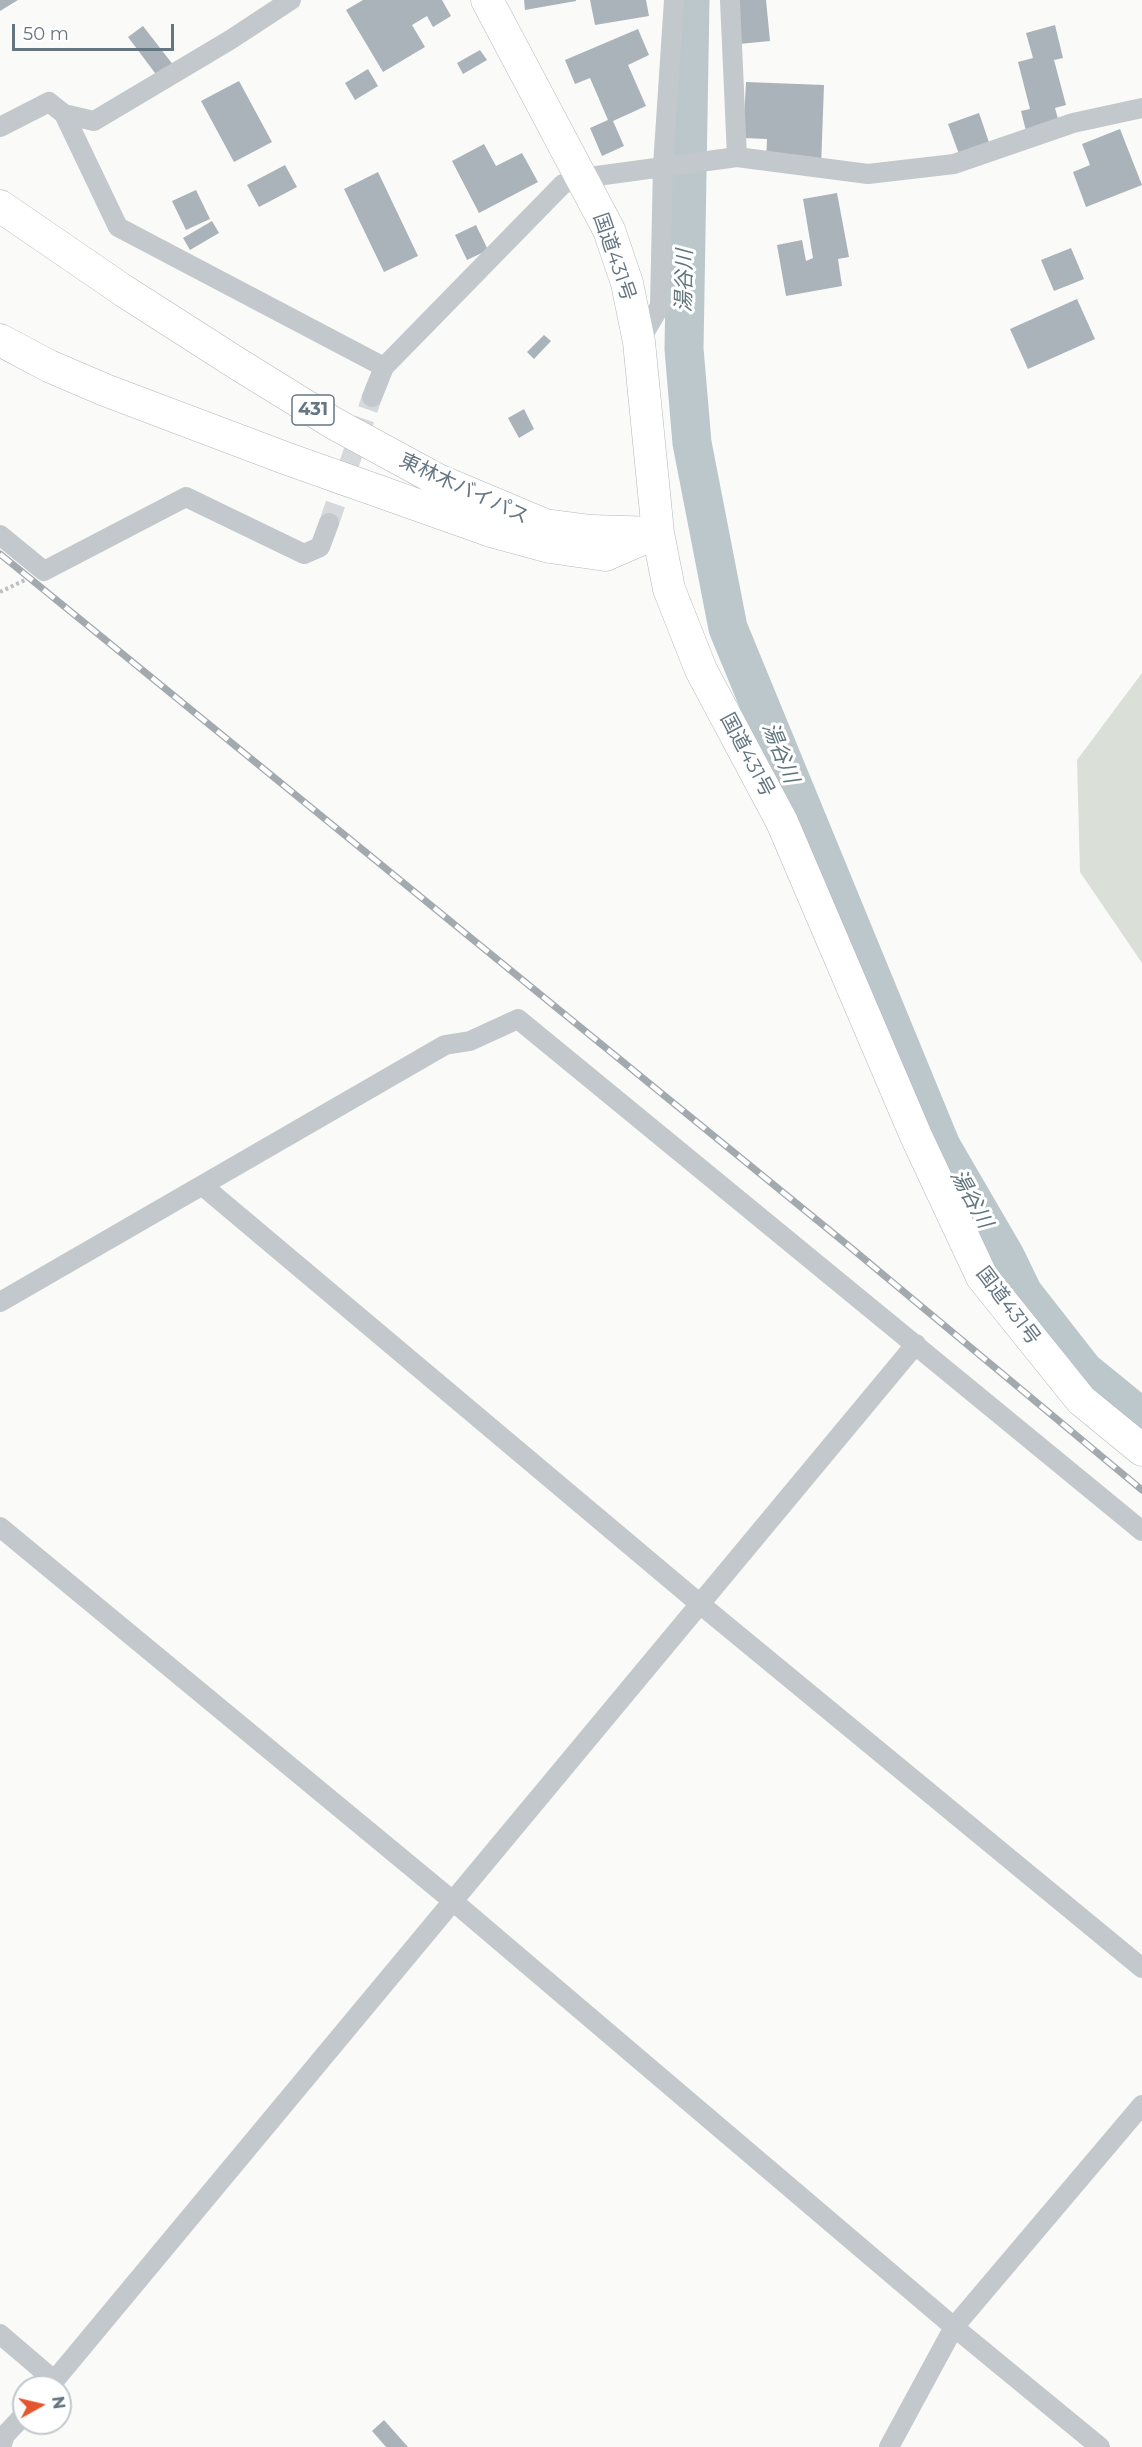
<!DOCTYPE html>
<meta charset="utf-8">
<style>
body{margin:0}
#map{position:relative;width:1142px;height:2447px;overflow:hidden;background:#fafaf8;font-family:Montserrat,sans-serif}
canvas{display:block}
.north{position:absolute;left:12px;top:2375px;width:60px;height:60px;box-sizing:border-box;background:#fff;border:2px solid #c1c8cd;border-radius:50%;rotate:82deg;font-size:16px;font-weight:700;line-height:24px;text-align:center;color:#657683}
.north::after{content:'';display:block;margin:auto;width:21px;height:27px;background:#e4572e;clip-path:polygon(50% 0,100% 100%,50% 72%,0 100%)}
.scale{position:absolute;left:12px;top:24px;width:162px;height:27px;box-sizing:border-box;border:3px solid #657683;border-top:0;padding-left:8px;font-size:18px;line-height:21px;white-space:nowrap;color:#657683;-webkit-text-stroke:4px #fff;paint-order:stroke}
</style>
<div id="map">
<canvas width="1142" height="2447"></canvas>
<div class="north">N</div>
<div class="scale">50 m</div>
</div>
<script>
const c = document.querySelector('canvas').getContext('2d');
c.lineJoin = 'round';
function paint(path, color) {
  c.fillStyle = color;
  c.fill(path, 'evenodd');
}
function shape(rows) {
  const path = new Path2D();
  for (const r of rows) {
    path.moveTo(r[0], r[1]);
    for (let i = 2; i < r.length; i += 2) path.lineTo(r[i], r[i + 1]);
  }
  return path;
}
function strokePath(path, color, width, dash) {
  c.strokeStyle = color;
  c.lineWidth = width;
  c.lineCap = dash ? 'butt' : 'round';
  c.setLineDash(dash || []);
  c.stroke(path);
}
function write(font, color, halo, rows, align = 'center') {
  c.font = font + ' Montserrat,"Noto Sans JP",sans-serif';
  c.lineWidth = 6;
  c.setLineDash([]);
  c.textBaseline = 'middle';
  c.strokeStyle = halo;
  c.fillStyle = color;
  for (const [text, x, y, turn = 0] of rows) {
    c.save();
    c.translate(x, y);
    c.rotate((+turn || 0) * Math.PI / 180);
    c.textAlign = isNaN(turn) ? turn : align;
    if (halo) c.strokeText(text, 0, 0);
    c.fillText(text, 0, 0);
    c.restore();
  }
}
const green = shape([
 [1142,673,1142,963,1080,872,1077,760]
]);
const river = shape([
 [690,0,684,349,692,443,728,628,941,1146,1005,1256,1023,1293,1084,1371,1142,1418]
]);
const building = shape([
 [0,0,18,0,0,11],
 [363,0,442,0,451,16,433,27,427,16,412,25,425,47,383,72,346,10],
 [524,0,576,0,576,1,525,10],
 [590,0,646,0,649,16,595,25],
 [735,0,766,0,770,41,739,44],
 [1055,25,1063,58,1054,60,1066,105,1055,108,1061,130,1028,139,1021,111,1030,109,1018,62,1033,58,1026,33],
 [143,26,174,66,158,77,128,37],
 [638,29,649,55,628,65,646,106,613,121,624,146,602,156,590,128,608,120,590,78,575,84,565,60],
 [480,50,487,60,463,74,457,63],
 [368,69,378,86,355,100,345,83],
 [239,81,272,142,234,162,201,101],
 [746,82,824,85,821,167,766,165,767,139,743,138],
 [979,113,993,154,963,165,948,124],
 [1120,129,1142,185,1086,207,1073,172,1090,165,1082,144],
 [484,144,496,166,522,153,538,182,479,213,452,161],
 [285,165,297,187,259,207,247,185],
 [378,172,418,256,384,272,344,189],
 [196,190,210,219,186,230,172,201],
 [837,193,849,257,838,259,842,286,786,296,777,245,802,240,806,261,813,258,803,199],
 [212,221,219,233,190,250,183,238],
 [476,225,488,250,467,260,455,235],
 [1071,248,1084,279,1054,291,1041,260],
 [1077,299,1095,339,1028,369,1010,329],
 [544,335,551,341,534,359,527,352],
 [524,409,534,429,519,438,508,418],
 [384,2420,408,2447,386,2447,372,2431]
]);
const minorTunnel = shape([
 [329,523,372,397]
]);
const path = shape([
 [0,592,25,580]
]);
const minor = shape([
 [730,0,737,157],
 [64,114,118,227,384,367],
 [0,127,49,102,64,114,94,121,230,40,291,0],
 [639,342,660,306,663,166,674,0],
 [372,397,384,367,563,184,582,178,737,157,868,174,954,164,1073,123,1142,108],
 [0,535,44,571,186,497,304,554,320,547,329,523],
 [203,1186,700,1604,1142,1968],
 [0,1302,445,1045,470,1041,518,1019,1142,1531],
 [0,1527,454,1902,954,2327,1100,2447],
 [0,2334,55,2381],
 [49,2387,916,1344],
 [1,2447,5,2435,24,2415],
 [889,2447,954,2327,1142,2105]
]);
const trunk = shape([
 [487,0,609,230,627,283,639,342,658,533,669,589,701,670,782,822,916,1136,982,1277,1081,1400,1142,1450],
 [0,206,124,291,238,364,335,424,438,480,545,525,591,531,658,533],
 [0,340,49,366,105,390,285,458,491,531,550,547,605,555,649,536]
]);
const rail = shape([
 [0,554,850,1247,1142,1490]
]);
const shields = [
 [313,410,42]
];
const shieldNames = [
 ["431",313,410]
];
const streetNames = [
 ["国道431号",614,257,71],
 ["東林木バイパス",464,489,25],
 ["国道431号",747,755,62],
 ["国道431号",1008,1306,53]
];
const waterNames = [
 ["湯谷川",685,281,-89],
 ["湯谷川",780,753,68],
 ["湯谷川",971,1199,61]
];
paint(green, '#dadfd7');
strokePath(river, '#bbc7cb', 39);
paint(building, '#aab3b9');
strokePath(minorTunnel, '#d5d9db', 20, [20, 10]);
strokePath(trunk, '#b4b9bd', 33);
strokePath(path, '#bbbfc2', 4, [3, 3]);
strokePath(minor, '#c3c8cc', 20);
strokePath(trunk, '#fff', 32);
strokePath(rail, '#a2aab0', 7);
strokePath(rail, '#fff', 4.5, [14]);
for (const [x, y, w] of shields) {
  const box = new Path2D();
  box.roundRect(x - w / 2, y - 15, w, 30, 4.5);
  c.fillStyle = '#fff';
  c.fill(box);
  strokePath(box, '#657683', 1.5);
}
write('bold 18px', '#657683', null, shieldNames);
write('20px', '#657683', '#fff', streetNames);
write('italic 21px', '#60757c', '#fff', waterNames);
</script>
